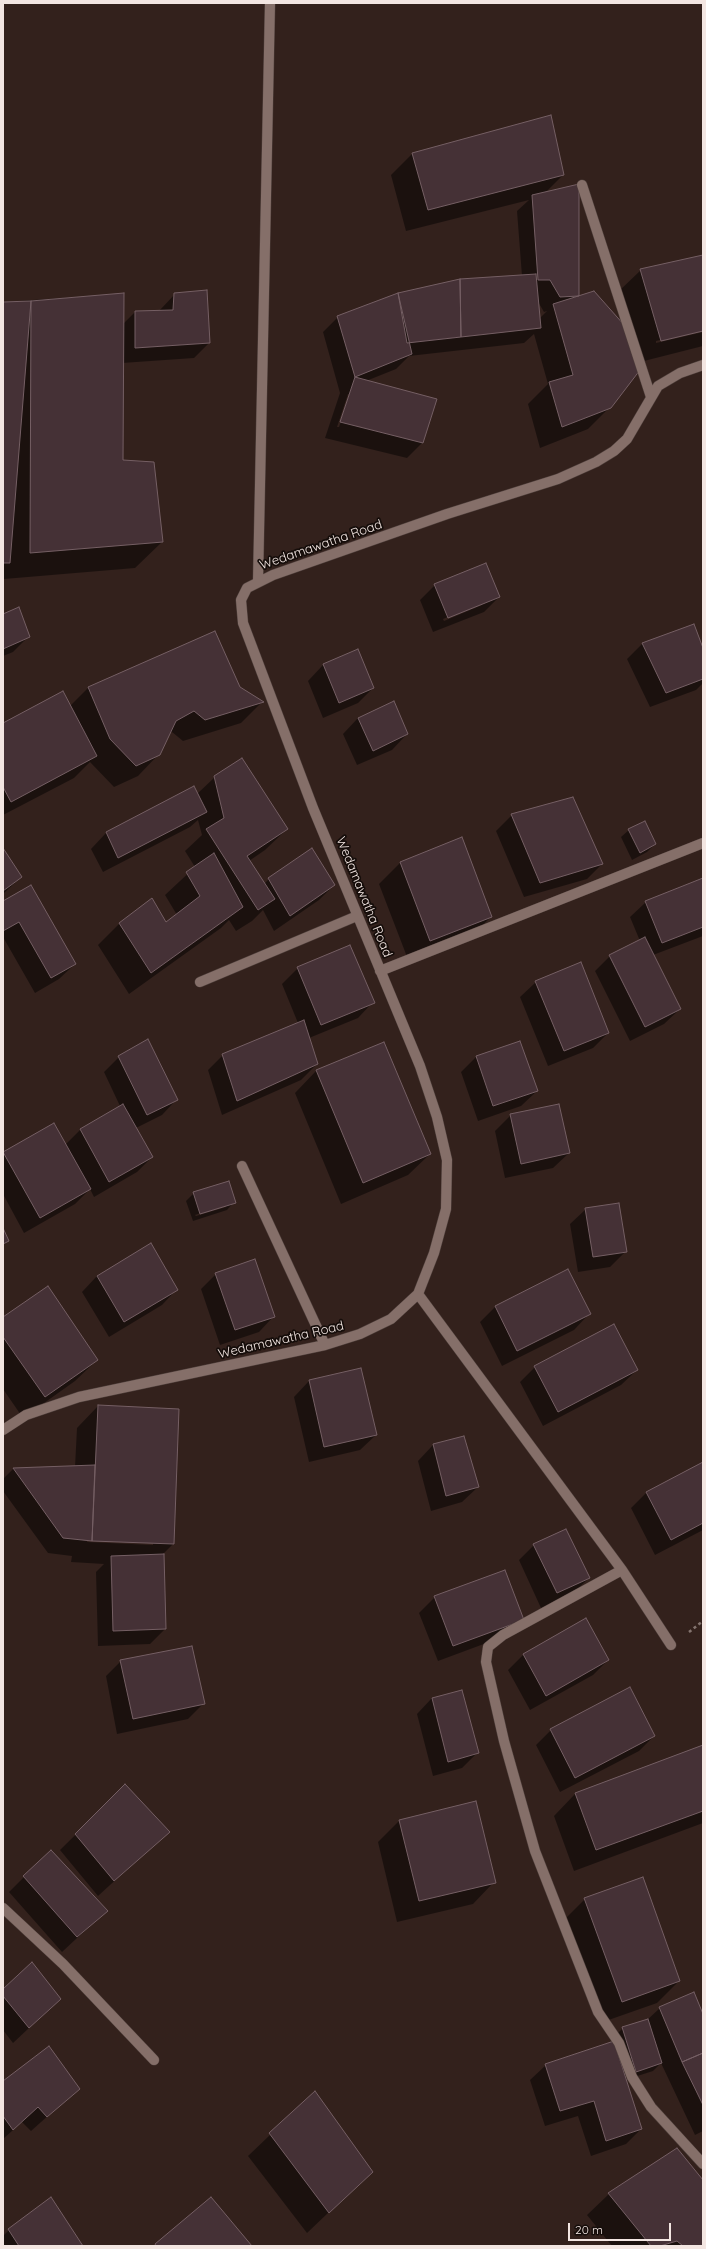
<!DOCTYPE html>
<style>
body{margin:0}
#map{position:relative;width:706px;height:2249px;overflow:hidden;background:#33211c;font-family:Quicksand,sans-serif}
canvas{display:block}
.frame{position:absolute;inset:0;border:4px solid #f3e6e2;pointer-events:none}
.scale{position:absolute;left:568px;top:2223px;width:103px;height:18px;box-sizing:border-box;border:2px solid #f3e6e2;border-top:0;padding-left:5px;font-size:12px;line-height:14px;white-space:nowrap;color:#f3e6e2;-webkit-text-stroke:3px #150d0a;paint-order:stroke}
</style>
<div id="map">
<canvas width="706" height="2249"></canvas>
<div class="frame"></div>
<div class="scale">20 m</div>
</div>
<script>
const c = document.querySelector('canvas').getContext('2d');
c.lineJoin = 'round';
function paint(path, color) {
  c.fillStyle = color;
  c.fill(path, 'evenodd');
}
function shape(rows) {
  const path = new Path2D();
  for (const r of rows) {
    path.moveTo(r[0], r[1]);
    for (let i = 2; i < r.length; i += 2) path.lineTo(r[i], r[i + 1]);
  }
  return path;
}
function strokePath(path, color, width, dash) {
  c.strokeStyle = color;
  c.lineWidth = width;
  c.lineCap = dash ? 'butt' : 'round';
  c.setLineDash(dash || []);
  c.stroke(path);
}
function write(font, color, halo, rows, align = 'center') {
  c.font = font + ' Quicksand,sans-serif';
  c.lineWidth = 3.5;
  c.setLineDash([]);
  c.textBaseline = 'middle';
  c.strokeStyle = halo;
  c.fillStyle = color;
  for (const [text, x, y, turn = 0] of rows) {
    c.save();
    c.translate(x, y);
    c.rotate((+turn || 0) * Math.PI / 180);
    c.textAlign = isNaN(turn) ? turn : align;
    if (halo) c.strokeText(text, 0, 0);
    c.fillText(text, 0, 0);
    c.restore();
  }
}
const shadow = shape([
 [413,153,563,175,545,193,578,295,575,298,610,407,588,429,540,448,528,404,548,384,534,334,524,343,409,356,396,369,366,381,423,442,407,458,325,438,340,393,323,332,338,317,522,276,517,211,529,200,406,231,391,175],
 [537,300,544,312,547,311,539,319],
 [348,394,350,394,339,427,337,427],
 [703,256,703,330,656,341,656,343,703,332,703,346,640,362,619,291,641,270],
 [123,294,123,324,135,312,159,311,175,294,209,343,194,358,122,363,122,461,162,542,135,568,4,579,3,302],
 [435,585,499,597,484,612,433,632,420,600],
 [482,603,482,605,444,621,443,619],
 [3,615,29,636,13,652,3,656],
 [215,633,239,688,262,702,241,723,183,741,172,732,169,733,159,754,138,776,114,787,90,762,74,778,3,815,3,724,70,706,88,688],
 [642,644,703,651,703,683,696,690,650,707,627,659],
 [358,651,373,688,358,703,323,718,308,681,323,665],
 [358,718,407,734,392,750,357,765,343,734],
 [215,777,287,829,265,850,249,861,264,884,269,879,334,885,319,900,274,931,263,910,252,921,236,931,229,920,221,928,129,994,98,945,120,923,165,924,177,915,165,895,195,867,185,851,202,835,198,820,190,827,103,872,91,849,106,833,194,788,197,794],
 [512,815,602,864,587,879,524,897,496,831],
 [629,830,655,844,647,852,632,860,621,837],
 [3,850,21,877,3,894],
 [400,863,491,917,469,938,409,962,379,884],
 [703,880,703,936,653,955,680,1009,664,1024,630,1041,595,971,610,956,640,941,630,917,646,902],
 [3,902,75,964,59,979,35,993,3,937],
 [298,968,373,1002,358,1018,309,1038,317,1064,301,1080,222,1115,208,1070,223,1055,298,1023,282,984],
 [536,982,608,1033,593,1048,548,1066,520,997],
 [520,1042,537,1091,521,1106,478,1121,461,1072,476,1057],
 [384,1043,430,1154,408,1175,341,1204,295,1093,316,1071],
 [119,1057,177,1099,162,1115,136,1128,152,1157,137,1172,94,1197,90,1189,75,1204,24,1233,3,1194,3,1154,65,1145,80,1130,120,1106,104,1072],
 [511,1115,569,1153,553,1168,505,1178,495,1131],
 [194,1193,234,1202,227,1210,193,1221,186,1201],
 [226,1205,226,1207,196,1216,195,1215],
 [586,1209,625,1252,610,1267,578,1272,570,1224],
 [568,1270,589,1314,574,1330,502,1366,480,1322,495,1307],
 [216,1274,274,1316,259,1332,220,1345,201,1289],
 [97,1276,177,1289,162,1305,109,1337,82,1292],
 [3,1318,97,1360,75,1381,23,1418,3,1389],
 [535,1367,637,1370,621,1385,543,1426,520,1382],
 [309,1381,376,1435,360,1450,309,1462,294,1397],
 [98,1406,178,1410,173,1544,163,1554,165,1629,150,1644,98,1646,96,1572,104,1564,71,1562,72,1556,48,1553,3,1491,3,1479,13,1469,75,1467,77,1428],
 [87,1540,153,1543,153,1545,87,1542],
 [464,1437,478,1487,462,1502,431,1511,418,1461,433,1445],
 [703,1463,703,1530,655,1555,631,1508,646,1493],
 [534,1545,589,1578,573,1593,541,1608,519,1560],
 [435,1597,523,1619,508,1635,438,1661,419,1613],
 [523,1655,608,1660,593,1675,530,1710,508,1670],
 [121,1661,204,1703,188,1719,117,1734,106,1676],
 [432,1698,477,1753,462,1768,433,1776,417,1714],
 [551,1730,654,1736,639,1751,560,1792,536,1745],
 [703,1746,703,1823,574,1871,554,1816,575,1794],
 [125,1786,168,1832,98,1896,60,1850],
 [399,1821,494,1882,473,1904,397,1922,378,1842],
 [24,1877,106,1911,62,1952,9,1892],
 [585,1899,679,1981,657,2003,600,2023,563,1921],
 [3,1991,60,1999,13,2043,3,2030],
 [660,2008,703,2017,703,2131,695,2135,661,2063,653,2071,628,2079,615,2036,623,2028,647,2020],
 [546,2065,641,2129,626,2144,591,2156,578,2116,545,2126,530,2080],
 [3,2082,78,2089,31,2131,22,2122,3,2139],
 [315,2092,371,2172,307,2233,248,2156],
 [703,2181,703,2246,612,2246,587,2215,609,2194],
 [51,2198,82,2246,3,2246,3,2236,9,2230]
]);
const building = shape([
 [551,115,564,175,428,210,412,153,551,115],
 [579,184,579,296,560,297,550,280,538,280,532,195,579,184],
 [703,255,703,331,661,341,640,269,703,255],
 [536,274,541,328,461,337,460,279,536,274],
 [460,279,461,337,407,343,398,293,460,279],
 [207,290,210,343,135,348,135,311,173,310,174,293,207,290],
 [594,291,625,326,640,370,611,408,562,427,549,382,573,375,553,304,594,291],
 [124,293,123,460,154,462,163,542,30,553,31,301,124,293],
 [398,293,412,354,355,377,337,316,398,293],
 [31,301,10,563,3,563,3,302,31,301],
 [355,377,437,399,423,443,340,422,355,377],
 [486,563,500,597,448,618,434,584,486,563],
 [19,607,30,637,3,649,3,614,19,607],
 [694,624,703,648,703,679,666,693,642,643,694,624],
 [215,631,240,687,264,702,205,720,194,711,176,721,160,755,136,766,110,739,88,687,215,631],
 [358,649,374,688,339,703,323,664,358,649],
 [63,691,97,756,11,802,3,787,3,723,63,691],
 [394,701,408,734,373,751,358,718,394,701],
 [242,758,288,829,247,856,275,899,258,910,206,829,224,818,214,776,242,758],
 [194,786,207,812,118,858,106,832,194,786],
 [573,797,603,864,540,883,511,814,573,797],
 [645,821,656,844,640,853,628,829,645,821],
 [462,837,492,917,430,941,400,862,462,837],
 [3,848,22,877,3,891,3,848],
 [312,848,335,885,290,916,268,878,312,848],
 [214,853,243,907,151,973,119,923,152,898,166,922,200,896,186,872,214,853],
 [703,878,703,927,662,943,645,901,703,878],
 [31,885,76,964,51,978,19,922,3,931,3,901,31,885],
 [645,937,681,1009,645,1027,609,955,645,937],
 [350,945,375,1003,321,1025,297,967,350,945],
 [581,962,609,1033,564,1051,535,981,581,962],
 [304,1020,318,1064,237,1101,222,1054,304,1020],
 [148,1039,178,1100,147,1115,118,1056,148,1039],
 [520,1041,538,1091,493,1106,476,1056,520,1041],
 [384,1042,431,1154,363,1183,316,1070,384,1042],
 [123,1104,153,1157,109,1182,80,1129,123,1104],
 [559,1104,570,1153,521,1164,510,1114,559,1104],
 [54,1123,91,1189,40,1218,3,1152,54,1123],
 [229,1181,236,1203,200,1214,193,1192,229,1181],
 [619,1203,627,1252,593,1257,585,1208,619,1203],
 [3,1228,9,1241,3,1244,3,1228],
 [151,1243,178,1290,124,1322,97,1276,151,1243],
 [255,1259,275,1317,235,1330,215,1273,255,1259],
 [568,1269,591,1314,517,1351,495,1306,568,1269],
 [48,1286,98,1360,45,1397,3,1337,3,1317,48,1286],
 [614,1324,638,1370,558,1412,534,1366,614,1324],
 [361,1368,377,1435,324,1447,309,1380,361,1368],
 [98,1405,179,1409,174,1544,92,1541,98,1405],
 [464,1436,479,1487,446,1496,433,1444,464,1436],
 [703,1462,703,1523,671,1540,646,1492,703,1462],
 [95,1465,92,1541,63,1538,13,1468,95,1465],
 [566,1529,590,1578,557,1593,533,1544,566,1529],
 [164,1554,166,1629,113,1631,111,1556,164,1554],
 [505,1570,524,1620,453,1646,434,1596,505,1570],
 [586,1618,609,1660,546,1696,523,1654,586,1618],
 [192,1646,205,1704,133,1719,120,1660,192,1646],
 [630,1687,655,1736,575,1778,550,1729,630,1687],
 [462,1690,479,1753,448,1762,432,1698,462,1690],
 [703,1745,703,1811,596,1850,575,1793,703,1745],
 [125,1784,170,1832,114,1881,75,1834,125,1784],
 [476,1801,496,1883,419,1901,399,1820,476,1801],
 [51,1850,108,1911,77,1937,23,1876,51,1850],
 [643,1877,680,1981,622,2002,584,1898,643,1877],
 [32,1962,61,1999,29,2028,3,1996,3,1989,32,1962],
 [694,1992,703,2014,703,2053,682,2062,659,2007,694,1992],
 [648,2019,662,2063,636,2072,622,2027,648,2019],
 [614,2041,642,2129,606,2141,594,2101,560,2111,545,2064,614,2041],
 [49,2046,80,2089,47,2117,38,2107,13,2130,3,2116,3,2081,49,2046],
 [703,2053,703,2105,682,2062,703,2053],
 [315,2091,373,2172,329,2213,269,2133,315,2091],
 [677,2148,703,2180,703,2246,683,2246,677,2241,660,2246,651,2246,608,2193,677,2148],
 [51,2197,83,2246,19,2246,8,2229,51,2197],
 [211,2197,252,2246,156,2246,155,2244,211,2197]
]);
const path = shape([
 [689,1632,703,1621]
]);
const minor = shape([
 [582,185,651,397],
 [258,581,270,3],
 [380,971,703,843],
 [200,982,357,916],
 [242,1166,325,1345],
 [418,1294,622,1570,671,1645],
 [3,1430,26,1415,79,1397,325,1345,360,1334,391,1319,418,1294,434,1253,446,1209,447,1160,437,1117,420,1066,313,808,243,623,241,600,247,588,273,575,447,514,558,479,596,462,614,451,627,439,658,386,680,373,703,365],
 [622,1570,503,1635,488,1647,486,1662,504,1741,535,1851,598,2012,619,2043,632,2077,651,2107,703,2164],
 [3,1908,63,1964,154,2060]
]);
const streetNames = [
 ["Wedamawatha Road",321,545,-19],
 ["Wedamawatha Road",364,897,68],
 ["Wedamawatha Road",281,1340,-13]
];
paint(shadow, '#0007');
paint(building, '#453136');
strokePath(building, '#755f64', 1);
strokePath(minor, '#4e3f3b', 11);
strokePath(path, '#84746f', 2.5, [3, 3]);
strokePath(minor, '#856f69', 10);
write('13px', '#f3e6e2', '#150d0a', streetNames);
</script>
